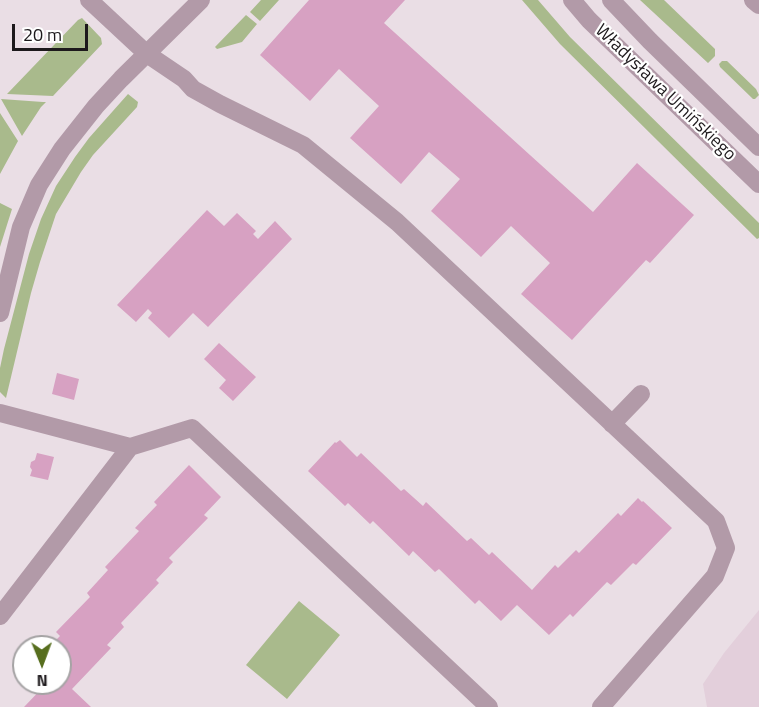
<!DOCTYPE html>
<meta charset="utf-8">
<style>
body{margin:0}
#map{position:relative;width:759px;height:707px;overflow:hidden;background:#eadee5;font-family:"Titillium Web",sans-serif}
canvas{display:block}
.north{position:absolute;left:12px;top:635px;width:60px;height:60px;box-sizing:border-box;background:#fff;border:2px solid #a5a3a4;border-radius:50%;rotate:179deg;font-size:16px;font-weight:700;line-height:24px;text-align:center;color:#1d191c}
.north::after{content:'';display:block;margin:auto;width:21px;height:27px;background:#576e1e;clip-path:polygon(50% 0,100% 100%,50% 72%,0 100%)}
.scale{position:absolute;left:12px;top:24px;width:76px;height:27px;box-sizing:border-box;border:3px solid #1d191c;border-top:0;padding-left:8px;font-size:18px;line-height:21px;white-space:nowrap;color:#1d191c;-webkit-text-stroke:4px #fff;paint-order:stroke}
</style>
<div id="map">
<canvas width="759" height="707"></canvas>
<div class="north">N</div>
<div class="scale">20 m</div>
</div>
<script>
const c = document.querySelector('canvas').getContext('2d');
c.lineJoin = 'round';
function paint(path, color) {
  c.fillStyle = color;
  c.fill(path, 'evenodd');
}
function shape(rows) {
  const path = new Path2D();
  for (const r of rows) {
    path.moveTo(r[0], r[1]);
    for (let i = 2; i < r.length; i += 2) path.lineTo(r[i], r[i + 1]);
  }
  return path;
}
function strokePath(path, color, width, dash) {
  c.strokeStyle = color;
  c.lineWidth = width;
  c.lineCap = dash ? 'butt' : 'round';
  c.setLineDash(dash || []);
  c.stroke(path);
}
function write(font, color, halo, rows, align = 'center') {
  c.font = font + ' "Titillium Web",sans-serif';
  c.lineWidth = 4.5;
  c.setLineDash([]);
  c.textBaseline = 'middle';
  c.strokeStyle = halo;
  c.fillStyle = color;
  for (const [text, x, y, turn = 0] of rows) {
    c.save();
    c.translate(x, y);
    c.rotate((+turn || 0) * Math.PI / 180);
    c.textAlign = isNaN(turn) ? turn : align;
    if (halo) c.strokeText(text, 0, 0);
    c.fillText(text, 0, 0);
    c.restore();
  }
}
const built = shape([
 [759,610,759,707,707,707,703,684,724,653]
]);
const green = shape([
 [261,0,279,0,260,21,250,12],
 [522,0,538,0,570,37,759,223,759,238,757,239,560,44],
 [640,0,664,0,715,49,715,56,708,63],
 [246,15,257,24,242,42,217,49,215,47],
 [82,18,101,38,102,44,53,96,7,94,78,20],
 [722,61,727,61,756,89,759,95,755,99,753,99,720,67,719,64],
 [128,94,138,102,137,107,93,155,81,172,56,214,40,262,31,293,6,398,0,392,0,368,4,349,29,254,41,219,56,186,75,157,89,138],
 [1,99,43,102,46,102,41,107,22,136],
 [0,113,18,141,0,174],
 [0,203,12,209,0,247],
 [299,601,340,635,287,699,246,665]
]);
const building = shape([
 [309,0,405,0,384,23,593,212,637,163,694,215,650,263,646,260,572,340,521,294,550,263,511,226,481,257,431,211,460,179,429,152,401,184,350,138,379,106,339,69,310,101,260,55],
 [207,210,224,226,237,213,256,231,253,234,258,239,275,221,292,239,208,327,193,313,169,338,148,318,152,313,148,309,136,322,117,305],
 [219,343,256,377,233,401,219,388,226,380,204,359],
 [57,373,79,379,74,400,52,394],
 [340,440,357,457,361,453,401,491,404,489,423,506,426,502,467,541,471,538,489,555,492,552,532,590,555,565,558,568,576,550,579,553,618,513,621,516,638,498,642,502,643,501,672,528,636,565,633,563,611,585,607,582,573,617,570,614,549,635,517,605,501,621,479,600,475,604,439,569,435,572,413,551,409,556,373,521,370,524,348,503,345,506,308,471,335,442,336,443],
 [37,453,54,457,48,480,30,476,32,470,30,467,31,462,35,460],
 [189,465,221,497,204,515,208,518,169,558,173,562,156,580,159,583,121,623,124,627,107,645,111,648,72,689,91,707,24,707,47,683,60,683,60,647,49,647,60,636,56,632,90,597,87,593,108,570,105,567,139,531,135,528,157,505,154,502]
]);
const minor = shape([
 [89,0,147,54,184,79,193,89,220,104,303,145,397,222,716,521,726,548,715,576,601,707],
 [572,0,589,20,759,184],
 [611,0,650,41,759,147],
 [753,0,759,5],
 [0,313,21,227,39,185,62,149,96,106,121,79,201,0],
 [0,413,130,447,192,428,489,707],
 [612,424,641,394],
 [0,616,130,447]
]);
const streetNames = [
 ["Władysława Umińskiego",665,93,44]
];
paint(built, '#e3cfdb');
paint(green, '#a9ba8c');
paint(building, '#d7a1c2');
strokePath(minor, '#b29aa8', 18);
write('18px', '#1d191c', '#fff', streetNames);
</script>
